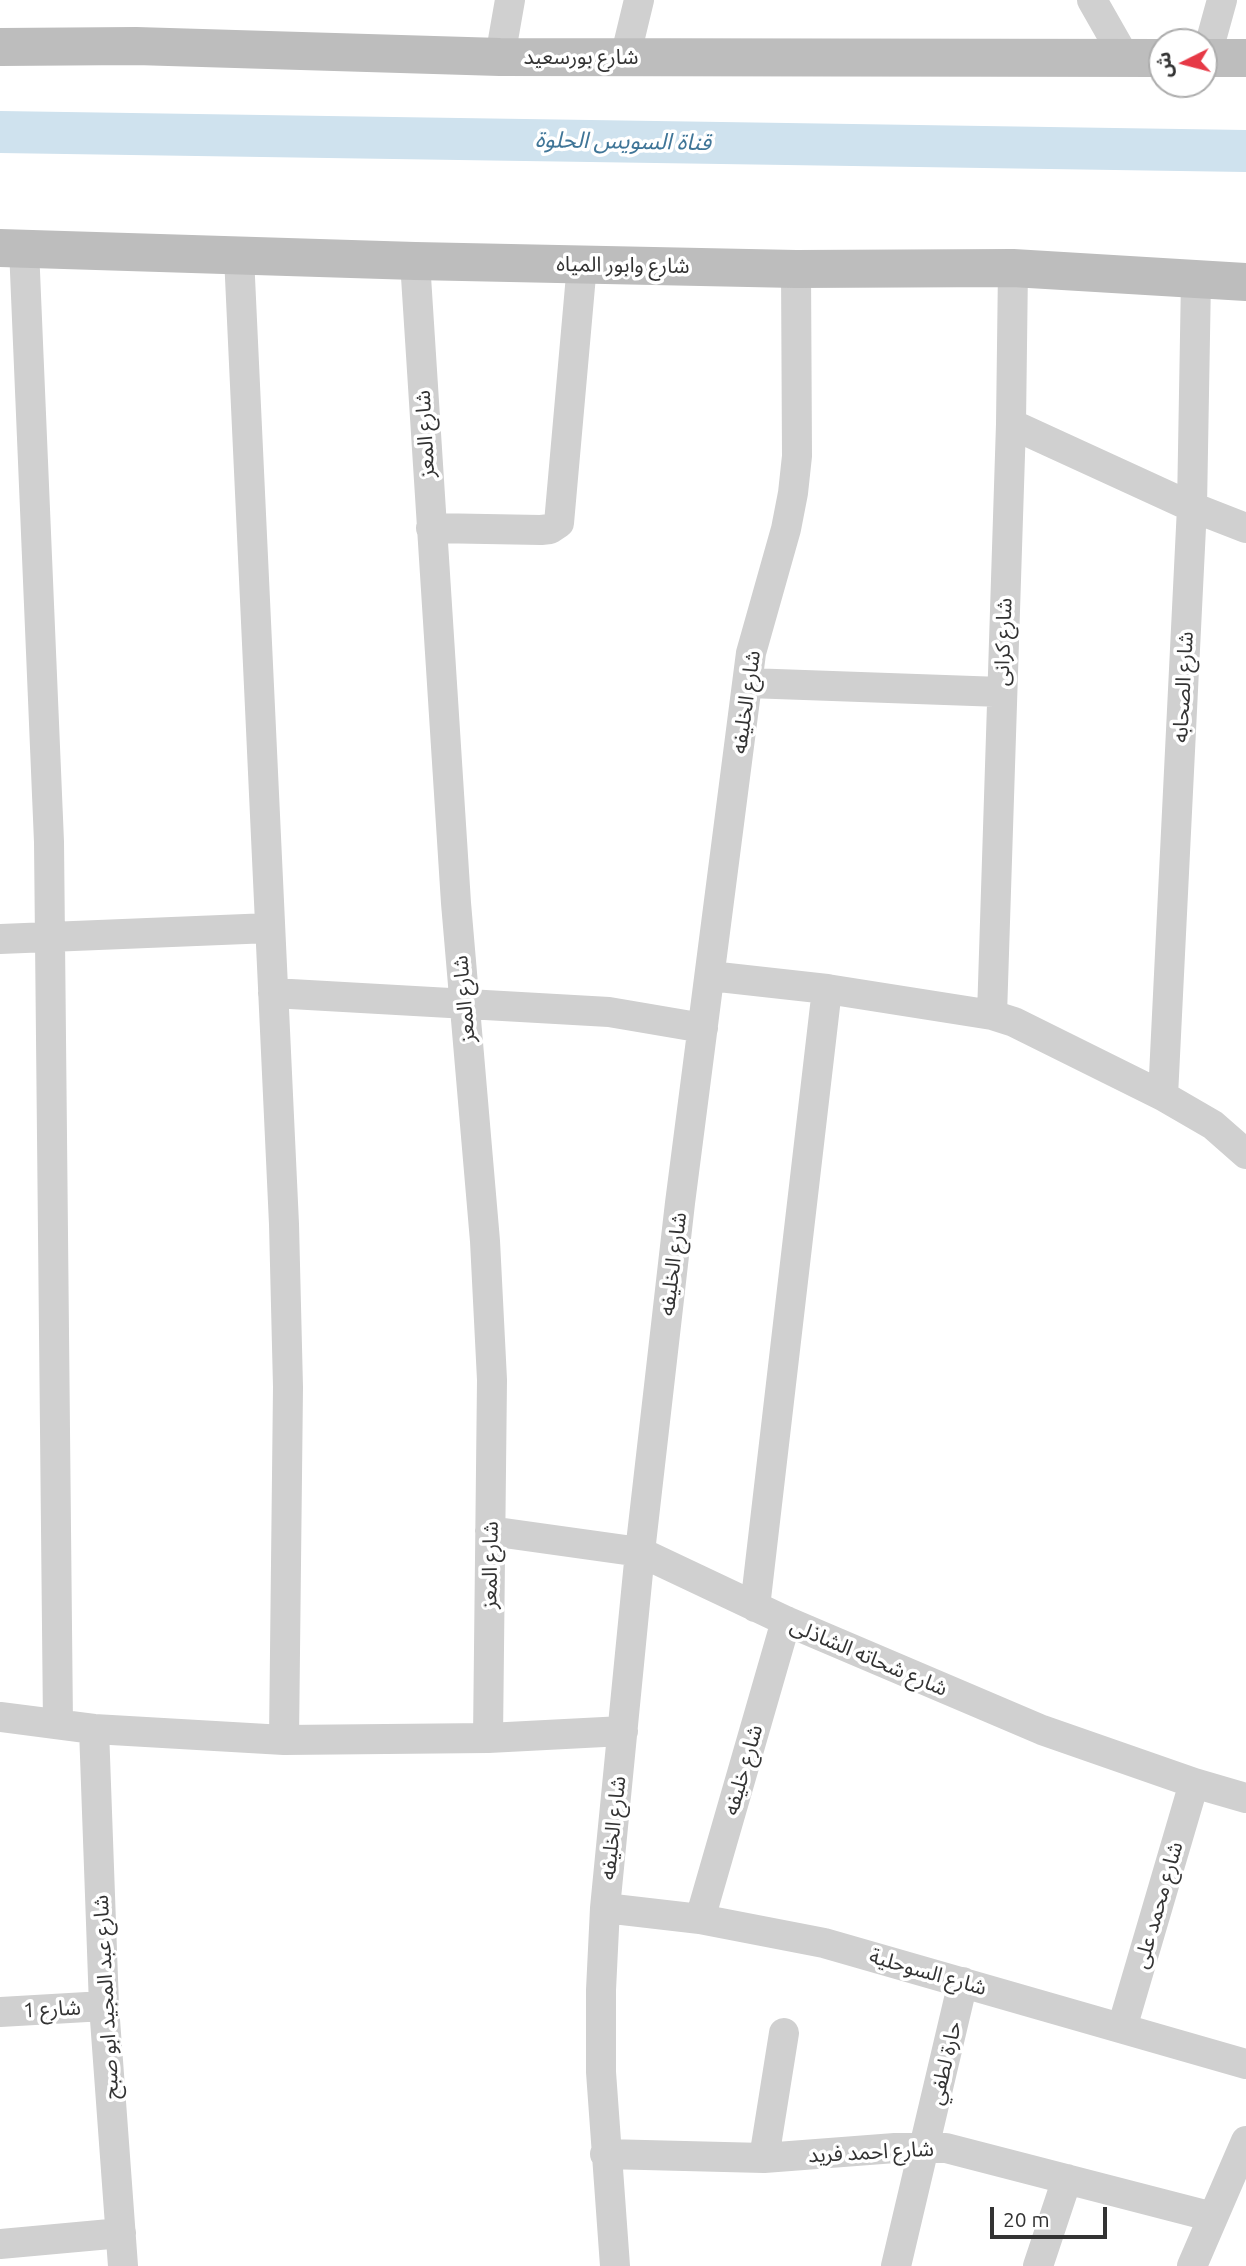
<!DOCTYPE html>
<meta charset="utf-8">
<style>
body{margin:0}
#map{position:relative;width:1246px;height:2266px;overflow:hidden;background:#fff;font-family:Ubuntu,"Noto Sans Arabic",sans-serif}
canvas{display:block}
.north{position:absolute;left:1148px;top:28px;width:70px;height:70px;box-sizing:border-box;background:#fff;border:2px solid #adadad;border-radius:50%;rotate:264deg;font-size:19px;font-weight:700;line-height:28px;text-align:center;color:#333}
.north::after{content:'';display:block;margin:auto;width:24px;height:32px;background:#e63946;clip-path:polygon(50% 0,100% 100%,50% 72%,0 100%)}
.scale{position:absolute;left:990px;top:2207px;width:117px;height:32px;box-sizing:border-box;border:4px solid #333;border-top:0;padding-left:9px;font-size:21px;line-height:24px;white-space:nowrap;color:#333;-webkit-text-stroke:5px #fff;paint-order:stroke}
</style>
<div id="map">
<canvas width="1246" height="2266"></canvas>
<div class="north">ش</div>
<div class="scale">20 m</div>
</div>
<script>
const c = document.querySelector('canvas').getContext('2d');
c.lineJoin = 'round';
function shape(rows) {
  const path = new Path2D();
  for (const r of rows) {
    path.moveTo(r[0], r[1]);
    for (let i = 2; i < r.length; i += 2) path.lineTo(r[i], r[i + 1]);
  }
  return path;
}
function strokePath(path, color, width, dash) {
  c.strokeStyle = color;
  c.lineWidth = width;
  c.lineCap = dash ? 'butt' : 'round';
  c.setLineDash(dash || []);
  c.stroke(path);
}
function write(font, color, halo, rows, align = 'center') {
  c.font = font + ' Ubuntu,"Noto Sans Arabic",sans-serif';
  c.lineWidth = 7;
  c.setLineDash([]);
  c.textBaseline = 'middle';
  c.strokeStyle = halo;
  c.fillStyle = color;
  for (const [text, x, y, turn = 0] of rows) {
    c.save();
    c.translate(x, y);
    c.rotate((+turn || 0) * Math.PI / 180);
    c.textAlign = isNaN(turn) ? turn : align;
    if (halo) c.strokeText(text, 0, 0);
    c.fillText(text, 0, 0);
    c.restore();
  }
}
const canal = shape([
 [0,132,1246,151]
]);
const street = shape([
 [1092,0,1125,58],
 [500,57,510,0],
 [625,58,639,0],
 [1206,58,1222,0],
 [24,248,49,842,58,1724],
 [239,256,284,1224,288,1387,284,1740],
 [415,261,456,903,485,1241,492,1380,488,1738],
 [1011,424,1192,507,1246,528],
 [431,528,541,530,550,529,559,523,582,264],
 [748,683,1001,692],
 [0,939,270,928],
 [710,976,827,989,992,1015,1014,1022,1163,1096,1213,1125,1246,1154],
 [273,993,609,1012,703,1028],
 [992,1015,1011,424,1013,268],
 [1163,1096,1192,507,1196,279],
 [490,1531,640,1552,786,1621,1042,1730,1194,1783,1246,1798],
 [755,1607,827,989],
 [0,1717,94,1729,284,1740,488,1738,623,1731],
 [94,1729,104,2006,123,2266],
 [605,1908,700,1919,824,1943,1246,2064],
 [700,1919,786,1621],
 [0,2012,104,2006],
 [1122,2028,1194,1783],
 [605,2154,764,2158,895,2148,946,2148,1213,2217],
 [764,2158,784,2033],
 [0,2244,121,2233],
 [615,2266,601,2072,601,1990,605,1908,640,1552,680,1203,751,653,786,529,793,493,797,456,796,269],
 [896,2266,963,1982],
 [1038,2266,1067,2179],
 [1192,2266,1246,2141]
]);
const secondary = shape([
 [0,47,136,46,500,57,1162,58],
 [1204,58,1246,58],
 [0,248,415,261,796,269,1013,268,1246,282]
]);
const streetNames = [
 ["شارع بورسعيد",581,57],
 ["شارع وابور المياه",623,265,1],
 ["شارع المعز",425,434,-93],
 ["شارع كرانى",1003,642,-88],
 ["شارع الصحابه",1183,687,-87],
 ["شارع الخليفه",746,702,-82],
 ["شارع المعز",464,999,-95],
 ["شارع الخليفه",673,1264,-83],
 ["شارع المعز",490,1565,-89],
 ["شارع شحاته الشاذلى",869,1657,23],
 ["شارع خليفه",743,1770,-74],
 ["شارع الخليفه",613,1828,-84],
 ["شارع محمد على",1158,1905,-74],
 ["شارع السوحلية",928,1972,16],
 ["شارع عبد المجيد ابو صبح",106,1997,-93],
 ["شارع 1",52,2009,-3],
 ["حارة لطفي",945,2063,-77],
 ["شارع احمد فريد",871,2152,-3]
];
const waterNames = [
 ["قناة السويس الحلوة",623,141,1]
];
strokePath(canal, '#cfe2ee', 42);
strokePath(street, '#d0d0d0', 30);
strokePath(secondary, '#bdbdbd', 38);
write('21px', '#333', '#fff', streetNames);
write('italic 23px', '#3f7597', '#fff', waterNames);
</script>
